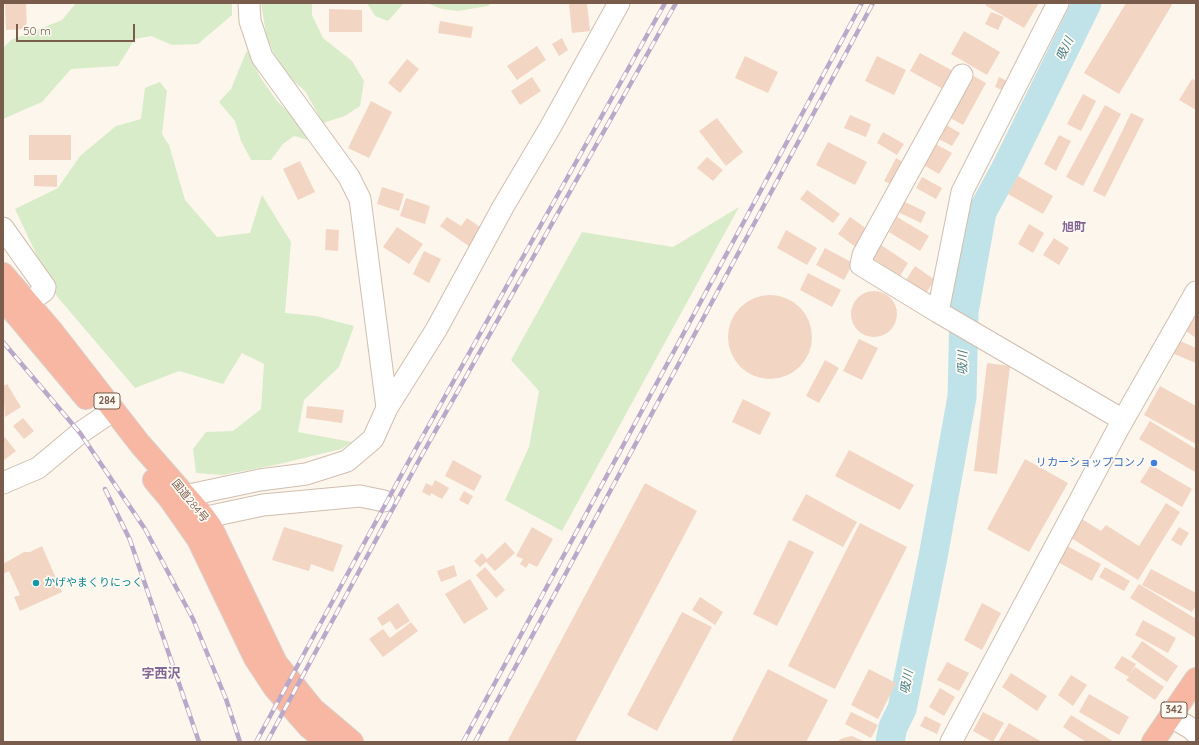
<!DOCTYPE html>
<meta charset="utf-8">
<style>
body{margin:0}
#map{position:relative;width:1199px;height:745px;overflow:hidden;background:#fdf6ec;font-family:Quicksand,sans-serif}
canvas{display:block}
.frame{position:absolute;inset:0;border:4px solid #7a5c4d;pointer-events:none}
.scale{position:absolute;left:16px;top:24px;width:119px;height:18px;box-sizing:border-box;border:2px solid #7a5c4d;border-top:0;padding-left:5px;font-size:12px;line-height:14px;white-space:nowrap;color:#7a5c4d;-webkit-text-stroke:3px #fffaf3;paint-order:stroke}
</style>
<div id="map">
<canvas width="1199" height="745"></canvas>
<div class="frame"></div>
<div class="scale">50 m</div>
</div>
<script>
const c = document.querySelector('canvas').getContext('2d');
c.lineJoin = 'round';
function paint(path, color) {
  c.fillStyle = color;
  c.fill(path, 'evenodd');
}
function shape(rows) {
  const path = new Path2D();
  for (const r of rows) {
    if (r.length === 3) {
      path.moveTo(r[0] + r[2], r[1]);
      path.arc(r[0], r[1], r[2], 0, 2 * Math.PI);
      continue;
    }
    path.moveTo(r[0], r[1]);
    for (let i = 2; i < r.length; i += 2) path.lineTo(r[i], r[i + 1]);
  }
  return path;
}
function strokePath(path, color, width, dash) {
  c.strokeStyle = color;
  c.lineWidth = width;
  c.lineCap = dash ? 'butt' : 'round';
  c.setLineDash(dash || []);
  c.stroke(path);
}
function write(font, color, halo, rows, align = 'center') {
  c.font = font + ' Quicksand,"Noto Sans JP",sans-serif';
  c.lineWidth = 3.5;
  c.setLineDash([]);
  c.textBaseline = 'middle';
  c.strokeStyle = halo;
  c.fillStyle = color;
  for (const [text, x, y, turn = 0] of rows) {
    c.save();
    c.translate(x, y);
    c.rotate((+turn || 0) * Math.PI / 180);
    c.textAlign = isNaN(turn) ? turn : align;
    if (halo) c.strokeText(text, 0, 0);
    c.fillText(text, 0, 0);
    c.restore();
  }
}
const green = shape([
 [76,3,232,3,232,15,198,44,172,45,151,36,135,39,118,66,71,69,42,102,3,119,3,48,11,40,62,20],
 [261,3,312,3,312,15,323,38,352,61,364,81,360,106,345,116,323,123,305,91,288,76,273,52,266,33],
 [367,3,410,3,403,4,388,21,375,16],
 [427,3,491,3,488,6,458,11,442,9],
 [247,50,260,77,277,101,295,119,311,141,294,136,283,144,271,160,251,160,241,141,235,121,219,102,231,89],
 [160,82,167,91,162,134,169,145,185,200,217,237,250,233,262,195,291,242,285,313,316,316,354,326,339,367,304,400,298,432,352,442,341,449,275,465,222,475,196,473,193,449,206,432,233,431,261,409,264,364,242,353,223,384,179,371,135,388,55,294,15,209,58,188,80,156,116,126,141,119,145,88],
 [739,207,562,531,505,500,529,447,539,391,511,360,582,232,673,247]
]);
const river = shape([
 [890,742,893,727,902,709,933,557,962,397,964,312,982,212,1007,166,1087,3]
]);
const building = shape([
 [5,3,26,3,27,29,6,30],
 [587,3,590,31,572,33,569,4],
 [986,3,1039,3,1024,28,985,5],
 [1126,3,1173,3,1119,94,1084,73],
 [329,9,362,10,362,32,329,32],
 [991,12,1004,17,998,30,985,24],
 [440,21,473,27,471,38,438,33],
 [964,31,1000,52,987,75,951,54],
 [562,38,568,50,559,56,552,44],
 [537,46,546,60,517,80,507,66],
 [920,53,953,71,943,89,910,71],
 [745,56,778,72,768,93,735,78],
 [877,56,906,70,894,95,865,81],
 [407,59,419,69,400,93,388,83],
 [970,74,986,83,963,125,947,116],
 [532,77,541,91,520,105,511,91],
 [999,77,1013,84,1009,93,995,87],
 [1192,79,1196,81,1196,110,1179,100],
 [1083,94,1096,101,1081,131,1067,124],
 [371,101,392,112,369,158,348,148],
 [1105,105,1121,114,1083,186,1066,177],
 [1131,113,1144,119,1105,197,1093,191],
 [850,115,871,124,866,137,844,128],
 [717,118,743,152,726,166,699,131],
 [943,123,960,133,952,146,935,137],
 [883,132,904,144,897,155,877,143],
 [29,135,71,135,71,160,29,160],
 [1059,135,1071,141,1056,171,1044,164],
 [828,142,867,162,855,185,816,165],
 [932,142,952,153,939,174,920,163],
 [707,157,723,170,713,181,697,168],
 [896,158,903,162,892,185,884,181],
 [300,161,315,192,298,200,283,169],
 [34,175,57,175,57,187,34,186],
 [1018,176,1053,196,1043,214,1008,194],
 [922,177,942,188,936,199,916,188],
 [382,187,404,194,399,211,377,204],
 [807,190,840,214,833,223,800,199],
 [406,198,430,206,425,224,400,216],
 [903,201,926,212,921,223,898,212],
 [447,217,461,226,467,218,483,229,470,247,440,226],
 [850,217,870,231,857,248,838,234],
 [897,217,929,236,920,251,889,232],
 [1029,224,1044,233,1033,253,1018,244],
 [397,227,423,244,409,264,383,247],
 [326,229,339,230,338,251,325,250],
 [786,230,817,248,807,265,777,248],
 [1054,238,1069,248,1059,265,1043,255],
 [881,245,908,263,900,276,872,258],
 [825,248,853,263,844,280,816,265],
 [424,251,441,259,429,283,413,274],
 [915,266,935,280,926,293,906,280],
 [808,273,841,290,832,307,800,290],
 [874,314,23],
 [770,337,42],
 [1196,316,1196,338,1186,331],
 [859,339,878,348,862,380,843,371],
 [1178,340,1196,348,1196,363,1172,353],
 [825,360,839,368,819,403,806,396],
 [987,363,1010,366,997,474,974,471],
 [7,384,21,407,5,417,3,386],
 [1160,386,1196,406,1196,444,1144,415],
 [743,399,771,413,760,435,732,422],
 [307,406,344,410,342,423,306,418],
 [23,418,34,431,24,439,13,426],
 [1150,421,1196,449,1195,472,1139,439],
 [3,435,16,451,3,461],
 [849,450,914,485,900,510,835,476],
 [1025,459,1068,483,1029,552,987,529],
 [453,460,482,476,474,491,445,476],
 [1151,465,1192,489,1182,507,1140,482],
 [435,480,449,488,442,499,431,493,430,496,422,492,426,483,432,486],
 [645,483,697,511,575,742,507,742],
 [464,491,473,496,468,505,459,500],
 [806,494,857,522,843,547,792,520],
 [1166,503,1180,512,1138,580,1071,538,1082,519,1101,531,1106,525,1139,546],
 [860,523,907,547,835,689,788,666],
 [284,527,343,545,333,572,311,564,309,571,272,560],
 [532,527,553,539,537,567,529,563,526,568,520,564,523,559,516,556],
 [1179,527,1189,533,1181,546,1171,540],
 [789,540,814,552,777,626,753,614],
 [505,542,515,553,495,571,486,562,480,567,474,561,482,553,487,559],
 [42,546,62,592,20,611,14,597,20,595,9,571,3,574,3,564,24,552,30,552],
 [1067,546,1101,564,1092,581,1058,562],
 [454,565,457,576,441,582,437,571],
 [485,567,505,590,496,598,476,575],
 [1105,567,1130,581,1124,591,1099,577],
 [1151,569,1196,593,1196,605,1192,612,1142,585],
 [470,579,488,609,464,624,445,594],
 [1139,584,1196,619,1196,638,1130,598],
 [700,597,723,612,715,625,692,610],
 [398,603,410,621,396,630,390,621,382,626,377,618],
 [982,603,1001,613,982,650,964,640],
 [682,612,712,627,657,731,627,715],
 [1143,620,1176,638,1168,653,1135,635],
 [411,622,418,631,383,657,369,639,383,629,390,638],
 [1142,641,1178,666,1167,682,1131,657],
 [1122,656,1136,664,1129,675,1135,667,1164,687,1155,700,1126,680,1129,677,1114,668],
 [947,662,969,673,959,691,937,680],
 [768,669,828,700,806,742,731,742],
 [869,669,896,683,878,719,851,705],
 [1011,673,1047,696,1037,711,1002,687],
 [1071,675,1087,685,1073,706,1058,695],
 [940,688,955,697,944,716,929,707],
 [1089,694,1129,717,1119,735,1079,712],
 [851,712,878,725,871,738,845,724],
 [983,712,1004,723,993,742,973,731],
 [1071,715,1114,742,1086,742,1063,727],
 [925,716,941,724,937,734,920,726],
 [1009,723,1042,742,998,742],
 [852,736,865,742,836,742,843,738]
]);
const minor = shape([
 [1058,3,962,192,938,312,1123,420],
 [3,228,45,287,44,291,14,313],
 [938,312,861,265,863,255,962,75],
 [387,408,436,330,503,207,551,126,619,3],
 [3,483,38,468,80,433,114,410],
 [170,499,260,480,306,474,347,461,373,439,387,408,360,199,349,177,262,57,250,21,249,3],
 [188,521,263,505,360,496,384,501],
 [1170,716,1192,729,1196,733],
 [951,742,1118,429,1196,292]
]);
const highway = shape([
 [3,274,52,331,140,444,204,517,211,527,276,663,313,709,352,742],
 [3,299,86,398],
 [154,480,170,499,198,539,255,658,274,687,309,727,327,742],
 [1153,742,1196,679]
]);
const rail = shape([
 [3,342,80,433,145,529,193,619,226,699,240,742],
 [105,489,130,540,199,742],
 [256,742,410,459,665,3],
 [267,742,418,462,676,3],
 [463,742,862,3],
 [475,742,873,3]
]);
const markers = [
 [1154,463,4,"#3f7fe0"],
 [36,583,4,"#0f9aa8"]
];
const shields = [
 [107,401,26],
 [1174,710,26]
];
const shieldNames = [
 ["284",107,401],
 ["342",1174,710]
];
const shopNames = [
 ["リカーショップコンノ",1146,463]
];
const streetNames = [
 ["国道284号",190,501,51]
];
const cultureNames = [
 ["かげやまくりにっく",44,583]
];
const waterNames = [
 ["吸川",1065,49,-64],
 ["吸川",963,363,-89],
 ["吸川",907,682,-79]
];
const neighbourhoodNames = [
 ["旭町",1074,227]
];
const quarterNames = [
 ["字西沢",161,674]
];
paint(green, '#d8ecc9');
strokePath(river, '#bfe3e8', 29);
paint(building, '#f3d5c3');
strokePath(minor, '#d1beb0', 23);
strokePath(highway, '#dad1cd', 24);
strokePath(minor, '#fff', 21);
strokePath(highway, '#f7b7a3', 22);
strokePath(rail, '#b9a8c9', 4.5);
strokePath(rail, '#fffaf3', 3, [9]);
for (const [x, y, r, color] of markers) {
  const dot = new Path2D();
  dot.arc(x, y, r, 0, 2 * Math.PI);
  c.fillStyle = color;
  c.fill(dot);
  strokePath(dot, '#fffaf3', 1.5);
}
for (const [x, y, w] of shields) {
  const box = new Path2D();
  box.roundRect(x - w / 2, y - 8, w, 16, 3);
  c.fillStyle = '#fffaf3';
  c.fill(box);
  strokePath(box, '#7a5c4d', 1);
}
write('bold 10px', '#7a5c4d', null, shieldNames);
write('11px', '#366cbe', '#fffaf3', shopNames, 'right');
write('11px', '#7a5c4d', '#fffaf3', streetNames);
write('11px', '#0d838f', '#fffaf3', cultureNames, 'left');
write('italic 12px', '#437c86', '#fffaf3', waterNames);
write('bold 12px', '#846695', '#fffaf3', neighbourhoodNames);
write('bold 13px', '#846695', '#fffaf3', quarterNames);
</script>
